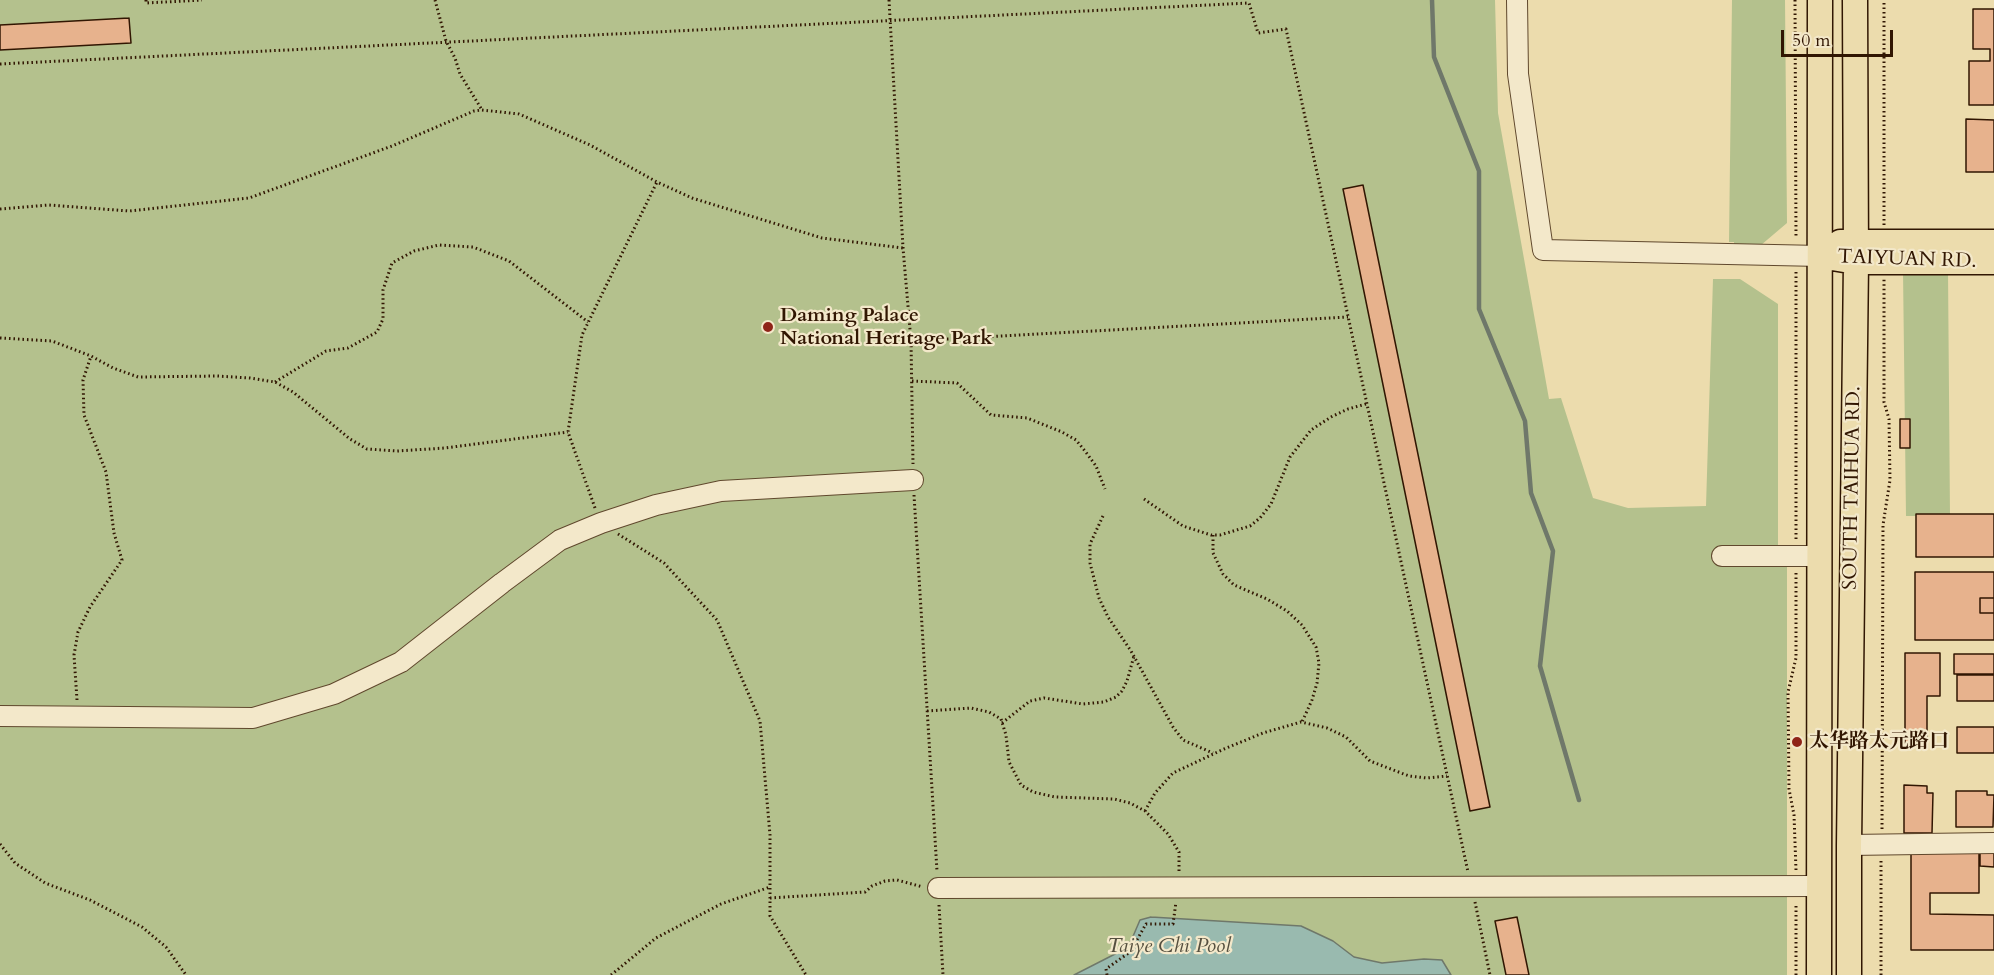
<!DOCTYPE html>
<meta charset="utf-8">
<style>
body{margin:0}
#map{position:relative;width:1994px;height:975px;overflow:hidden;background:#ecdcad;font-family:Cardo,serif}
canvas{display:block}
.scale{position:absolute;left:1781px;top:30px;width:112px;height:27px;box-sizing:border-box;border:3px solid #311602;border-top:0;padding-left:8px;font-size:18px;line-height:21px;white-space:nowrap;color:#311602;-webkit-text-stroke:4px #f3e8ca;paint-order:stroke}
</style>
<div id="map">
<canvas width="1994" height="975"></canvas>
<div class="scale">50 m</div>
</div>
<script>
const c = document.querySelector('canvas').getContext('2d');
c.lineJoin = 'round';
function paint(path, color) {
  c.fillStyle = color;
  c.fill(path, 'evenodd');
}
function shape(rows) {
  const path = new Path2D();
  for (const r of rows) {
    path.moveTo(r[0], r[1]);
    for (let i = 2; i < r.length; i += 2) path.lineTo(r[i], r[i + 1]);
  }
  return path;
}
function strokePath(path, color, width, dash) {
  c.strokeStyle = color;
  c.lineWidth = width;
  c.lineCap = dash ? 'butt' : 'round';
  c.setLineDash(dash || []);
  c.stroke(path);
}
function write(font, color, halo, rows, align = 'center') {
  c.font = font + ' Cardo,"Noto Serif SC",serif';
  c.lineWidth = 4.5;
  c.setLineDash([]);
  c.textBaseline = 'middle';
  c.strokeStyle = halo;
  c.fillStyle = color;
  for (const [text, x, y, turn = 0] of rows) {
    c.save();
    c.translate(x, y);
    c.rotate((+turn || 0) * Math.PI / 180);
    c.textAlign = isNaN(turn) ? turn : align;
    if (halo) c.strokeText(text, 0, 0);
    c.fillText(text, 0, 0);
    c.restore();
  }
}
const green = shape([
 [0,0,1495,0,1498,113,1549,399,1561,398,1593,498,1628,508,1706,506,1713,279,1740,279,1778,304,1778,546,1787,547,1787,975,0,975],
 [1732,0,1785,0,1787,223,1754,251,1734,251,1734,242,1729,242],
 [1903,271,1948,271,1950,516,1906,516]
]);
const water = shape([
 [1151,917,1301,926,1333,941,1354,957,1382,963,1424,959,1442,960,1451,975,1074,975,1119,952,1131,941,1140,920,1151,917]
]);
const stream = shape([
 [1432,0,1434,57,1479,171,1479,309,1525,421,1531,493,1553,551,1540,666,1579,800]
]);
const building = shape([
 [1973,9,1994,9,1994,105,1969,105,1969,61,1990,61,1990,49,1973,49,1973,9],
 [129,18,131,43,0,50,0,25,129,18],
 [1966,119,1994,120,1994,172,1966,172,1966,119],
 [1363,185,1490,807,1470,811,1343,189,1363,185],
 [1900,419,1910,419,1910,448,1900,448,1900,419],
 [1916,514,1994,514,1994,557,1916,557,1916,514],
 [1915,572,1994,572,1994,598,1980,598,1980,613,1994,613,1994,640,1915,640,1915,572],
 [1980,598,1994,598,1994,613,1980,613,1980,598],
 [1905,653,1940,653,1940,696,1927,696,1927,742,1905,743,1905,653],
 [1954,654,1994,654,1994,674,1954,674,1954,654],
 [1957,675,1994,675,1994,701,1957,701,1957,675],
 [1957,727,1994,727,1994,753,1957,753,1957,727],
 [1904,785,1927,786,1927,793,1933,793,1932,833,1904,833,1904,785],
 [1956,791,1987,791,1987,795,1994,795,1993,827,1956,827,1956,791],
 [1911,846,1979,847,1979,893,1930,893,1930,914,1994,915,1994,950,1911,950,1911,846],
 [1980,847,1994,847,1994,867,1980,866,1980,847],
 [1517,917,1529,975,1506,975,1495,921,1517,917]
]);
const path = shape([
 [146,0,146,3,202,0],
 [435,0,446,41,455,58,460,74,482,110],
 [889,0,903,248,911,341,913,464],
 [1795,0,1796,238],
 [0,64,1249,3,1258,33,1286,29,1468,872],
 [0,209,49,205,129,211,249,198,392,146,474,111,482,110,519,114,590,145,657,182,692,198,822,238,903,248],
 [1884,225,1884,0],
 [1796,272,1796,541],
 [0,338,52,341,91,356,113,368,138,377,217,376,250,378,275,382,293,392,350,439,367,449,397,451,445,448,568,432],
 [911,341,1348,317],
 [912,381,957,383,991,415,1027,418,1062,432,1076,440,1085,451,1096,466,1105,489],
 [275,382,326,351,348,348,377,332,383,319,383,290,392,263,414,251,439,245,473,247,509,261,588,322],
 [914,495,937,871],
 [1144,499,1183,526,1211,535,1220,535,1250,526,1260,518,1271,504,1290,457,1311,430,1331,417,1348,409,1366,404],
 [595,508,568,432,582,335,657,182],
 [1103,516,1090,544,1090,563,1099,598,1108,617,1131,651,1173,727,1183,740,1213,753],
 [618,534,664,563,717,620,760,721,770,835,770,916,806,975],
 [1213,535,1213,553,1223,574,1234,585,1267,599,1287,611,1302,625,1316,647,1319,663,1317,683,1312,700,1302,722],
 [77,700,74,655,78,632,90,607,122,560,114,533,106,472,84,415,83,380,91,356],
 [927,711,971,708,989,712,1001,719,1006,735,1009,762,1021,785,1033,792,1055,797,1114,799,1130,803,1145,811,1168,834,1179,852,1179,872],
 [1002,723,1030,701,1044,698,1083,704,1104,702,1116,697,1122,691,1127,681,1134,656],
 [1145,811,1155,793,1173,773,1224,749,1263,733,1301,722,1327,728,1346,737,1370,761,1409,776,1427,778,1447,776],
 [1882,829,1883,525,1890,480,1889,419,1884,402,1884,279],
 [0,844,15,863,45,883,90,900,142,927,166,947,186,975],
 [1796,870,1794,815,1789,789,1788,692,1796,658,1796,572],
 [770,898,865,892,872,886,885,881,897,880,923,887],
 [1475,902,1490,975],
 [939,905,943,975],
 [611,975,656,938,721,904,770,887],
 [1107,975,1106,969,1130,952,1146,924,1173,924,1176,902],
 [1796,975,1796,903],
 [1881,975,1881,860]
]);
const minor = shape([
 [1517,0,1518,74,1543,250,1820,256],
 [1722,556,1820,556],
 [0,716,253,718,334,694,401,662,502,583,560,540,601,523,656,505,721,491,913,480],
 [1849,845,1994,843],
 [938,888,1819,886]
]);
const major = shape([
 [1840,242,1994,242],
 [1820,256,1856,262,1994,262],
 [1819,975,1820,0],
 [1849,975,1849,845,1856,262,1855,0]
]);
const markers = [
 [768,327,6,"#8f2418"],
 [1797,742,6,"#8f2418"]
];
const streetNames = [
 ["TAIYUAN RD.",1907,260,2],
 ["SOUTH TAIHUA RD.",1853,488,-89]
];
const poiNames = [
 ["Daming Palace",780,316],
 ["National Heritage Park",780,339],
 ["太华路太元路口",1809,742]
];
const waterNames = [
 ["Taiye Chi Pool",1169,947]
];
paint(green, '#b4c18d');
paint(water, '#99baaf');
strokePath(water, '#6f786a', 1.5);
strokePath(stream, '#6f786a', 4.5);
paint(building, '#e7b28d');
strokePath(building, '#311602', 1.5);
strokePath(minor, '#60482d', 22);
strokePath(major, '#311602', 27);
strokePath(path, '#311602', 3, [1.5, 3]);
strokePath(minor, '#f3e8ca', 20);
strokePath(major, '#ecdcad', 24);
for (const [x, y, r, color] of markers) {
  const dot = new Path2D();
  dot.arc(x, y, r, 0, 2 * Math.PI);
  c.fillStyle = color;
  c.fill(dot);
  strokePath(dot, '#f3e8ca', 2);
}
write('20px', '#311602', '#f3e8ca', streetNames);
write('bold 20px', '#311602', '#f3e8ca', poiNames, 'left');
write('italic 21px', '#554f3f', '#f3e8ca', waterNames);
</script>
